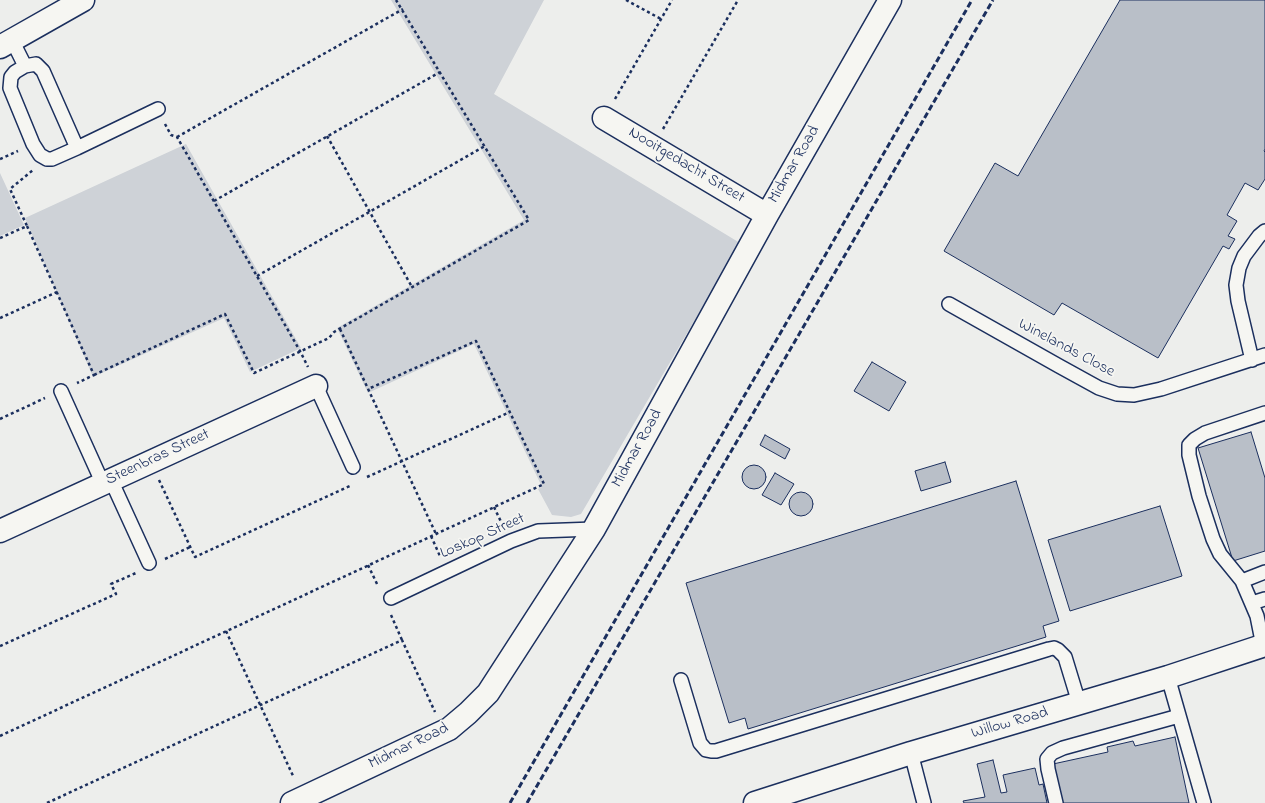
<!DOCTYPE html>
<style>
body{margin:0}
canvas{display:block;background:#edeeec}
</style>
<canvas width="1265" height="803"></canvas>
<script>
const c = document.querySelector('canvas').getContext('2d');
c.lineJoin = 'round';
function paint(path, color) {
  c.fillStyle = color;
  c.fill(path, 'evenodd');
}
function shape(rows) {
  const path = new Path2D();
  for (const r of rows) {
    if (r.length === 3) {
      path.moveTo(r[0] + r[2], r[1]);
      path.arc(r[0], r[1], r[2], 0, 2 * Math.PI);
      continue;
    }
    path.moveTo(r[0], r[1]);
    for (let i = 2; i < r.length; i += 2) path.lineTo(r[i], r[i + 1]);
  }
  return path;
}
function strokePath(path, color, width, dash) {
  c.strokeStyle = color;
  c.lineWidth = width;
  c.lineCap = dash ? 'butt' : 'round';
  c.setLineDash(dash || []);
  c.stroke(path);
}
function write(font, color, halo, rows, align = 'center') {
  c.font = font + ' "Indie Flower",sans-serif';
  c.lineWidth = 3.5;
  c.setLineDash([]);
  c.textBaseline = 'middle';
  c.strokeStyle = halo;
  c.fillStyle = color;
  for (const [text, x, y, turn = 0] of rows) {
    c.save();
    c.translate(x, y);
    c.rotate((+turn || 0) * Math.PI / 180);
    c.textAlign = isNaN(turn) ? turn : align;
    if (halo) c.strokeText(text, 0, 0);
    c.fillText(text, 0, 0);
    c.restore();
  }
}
const green = shape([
 [391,0,544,0,494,94,740,243,581,514,571,517,552,515,538,489,542,487,474,344,368,393,337,328,524,220],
 [186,144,301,348,250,372,224,318,93,377,25,218],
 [0,173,24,225,0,236]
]);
const building = shape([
 [1120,0,1265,0,1265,149,1264,151,1265,152,1265,179,1258,190,1245,183,1227,215,1237,221,1228,236,1235,239,1229,249,1223,246,1158,358,1062,303,1054,315,944,251,995,163,1018,176,1120,0],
 [872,362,906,382,889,411,854,391,872,362],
 [1251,432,1265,478,1265,551,1233,561,1198,448,1251,432],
 [765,435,790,449,785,459,760,445,765,435],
 [945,462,951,482,921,491,915,471,945,462],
 [754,477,12],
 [775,473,794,484,781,505,762,495,775,473],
 [1016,481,1059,621,1043,626,1046,637,748,729,745,718,729,723,686,583,1016,481],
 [801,504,12],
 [1160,506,1182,576,1070,611,1048,540,1160,506],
 [1175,737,1189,803,1062,803,1053,764,1108,752,1107,747,1133,741,1135,746,1175,737],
 [993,760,1001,793,1007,792,1003,775,1035,768,1039,785,1043,784,1047,803,964,803,963,801,985,797,977,764,993,760]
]);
const path = shape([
 [626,0,661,19],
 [615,99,672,0],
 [165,124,171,135,177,137,300,351,308,367],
 [663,129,738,0],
 [327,136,412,287],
 [177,137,403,9],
 [0,159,18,151],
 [214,201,440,72],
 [27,226,94,375,77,383],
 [0,238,27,226,10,189,33,170],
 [257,276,485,146],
 [0,318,57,292],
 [340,329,436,534],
 [94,375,225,314,254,373,329,338,334,332,529,220,396,0],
 [0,419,45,398],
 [367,477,510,412],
 [159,480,195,557,352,485],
 [494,507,503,526],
 [431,536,440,556],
 [165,559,190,547],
 [368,565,378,586],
 [391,615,402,640],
 [226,631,294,778],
 [0,646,116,594,111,584,136,573],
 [0,736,544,484,476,341,368,389],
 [47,803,402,640,435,712]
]);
const lane = shape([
 [12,40,25,66,36,64,43,71,77,148,52,159,47,159,40,155,33,144,10,88,11,77,15,72,25,66],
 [77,148,158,109],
 [949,304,1059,366,1099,388,1117,394,1134,395,1161,389,1265,355],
 [1252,360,1238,301,1236,285,1239,268,1244,256,1259,236,1265,231],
 [316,386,353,467],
 [61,391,103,484],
 [111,480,149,563],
 [1242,581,1265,572],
 [391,598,511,541,538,531,594,529],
 [1252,603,1265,599],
 [1263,646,1257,616,1242,581,1220,554,1213,539,1199,496,1189,455,1189,445,1195,439,1205,433,1265,413],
 [1168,677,1204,803],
 [681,680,700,743,706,750,711,751,716,751,1049,649,1054,648,1058,650,1065,657,1079,703],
 [911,753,924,803],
 [1056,803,1048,769,1047,759,1052,753,1063,748,1179,716]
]);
const street = shape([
 [0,47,83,0],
 [604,118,767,215],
 [0,531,316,386],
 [292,803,449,729,468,713,488,693,594,529,767,215,890,0],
 [755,803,911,753,1168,677,1265,645]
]);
const rail = shape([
 [510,803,972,0],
 [527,803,993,0]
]);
const streetNames = [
 ["Midmar Road",795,165,-60],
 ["Nooitgedacht Street",686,166,31],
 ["Winelands Close",1066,349,28],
 ["Midmar Road",638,449,-61],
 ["Steenbras Street",158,458,-25],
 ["Loskop Street",483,537,-24],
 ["Willow Road",1010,724,-16],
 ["Midmar Road",409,747,-26]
];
paint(green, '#ced2d7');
paint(building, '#b9bfc8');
strokePath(building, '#1b2f5e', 1);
strokePath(lane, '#1b2f5e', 16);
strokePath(street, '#1b2f5e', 25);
strokePath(path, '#1b2f5e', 2.5, [3, 3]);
strokePath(lane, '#f6f6f2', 13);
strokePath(street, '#f6f6f2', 22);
strokePath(rail, '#1b2f5e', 3, [6, 3]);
write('16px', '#1b2f5e', '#f6f6f2', streetNames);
</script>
